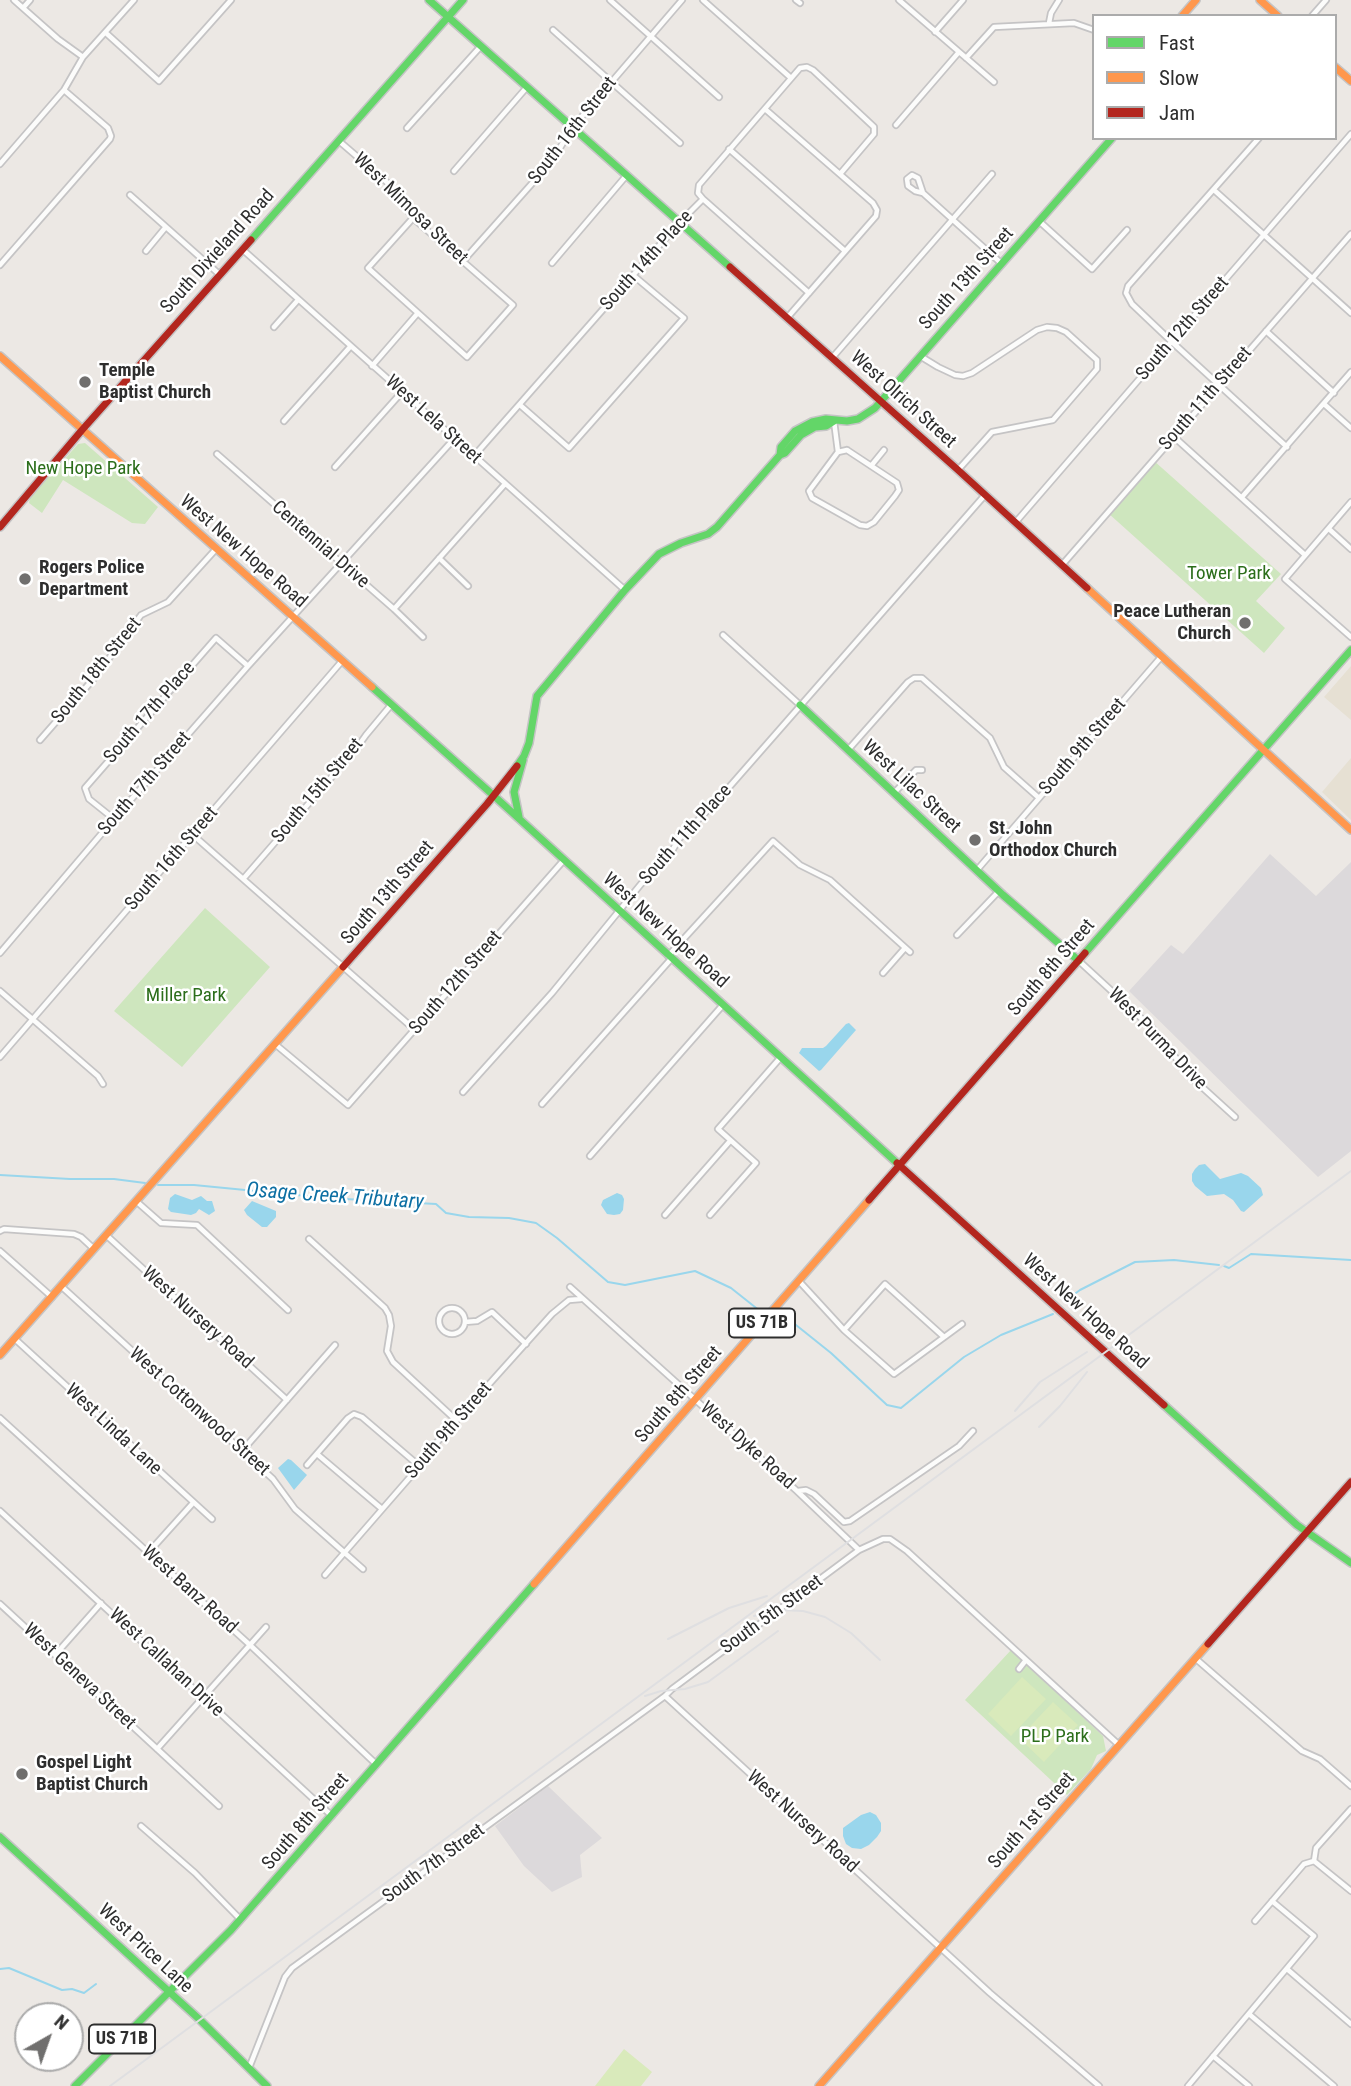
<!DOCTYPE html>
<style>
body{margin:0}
#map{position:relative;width:1351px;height:2086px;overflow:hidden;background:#ece8e4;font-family:"Roboto Condensed",sans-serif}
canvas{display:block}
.legend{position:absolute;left:1092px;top:14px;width:245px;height:126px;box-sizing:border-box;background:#fff;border:2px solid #ababab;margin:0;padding:9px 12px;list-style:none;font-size:21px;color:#2e2e2e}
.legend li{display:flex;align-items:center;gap:14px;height:35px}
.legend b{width:35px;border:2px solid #ababab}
.north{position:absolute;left:14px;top:2002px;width:70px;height:70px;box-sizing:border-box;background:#fff;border:2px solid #ababab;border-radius:50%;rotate:40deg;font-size:19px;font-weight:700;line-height:28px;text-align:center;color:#2e2e2e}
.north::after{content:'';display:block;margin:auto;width:24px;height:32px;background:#706f6e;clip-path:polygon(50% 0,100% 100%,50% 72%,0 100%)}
</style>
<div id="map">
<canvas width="1351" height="2086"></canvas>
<ul class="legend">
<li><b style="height:9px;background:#63d668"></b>Fast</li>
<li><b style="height:9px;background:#ff974d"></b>Slow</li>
<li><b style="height:9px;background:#b3261e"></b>Jam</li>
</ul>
<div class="north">N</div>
</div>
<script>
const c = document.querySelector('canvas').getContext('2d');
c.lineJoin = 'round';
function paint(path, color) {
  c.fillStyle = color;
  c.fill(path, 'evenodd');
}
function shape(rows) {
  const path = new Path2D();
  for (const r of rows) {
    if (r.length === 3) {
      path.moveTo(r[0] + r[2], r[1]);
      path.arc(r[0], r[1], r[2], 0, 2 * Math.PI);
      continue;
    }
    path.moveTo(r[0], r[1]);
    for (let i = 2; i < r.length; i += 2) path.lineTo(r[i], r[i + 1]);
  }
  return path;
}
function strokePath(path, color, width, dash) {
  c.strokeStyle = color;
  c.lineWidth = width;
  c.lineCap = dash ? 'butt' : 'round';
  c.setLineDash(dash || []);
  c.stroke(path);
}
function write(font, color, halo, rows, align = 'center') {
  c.font = font + ' "Roboto Condensed",sans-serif';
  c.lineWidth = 5;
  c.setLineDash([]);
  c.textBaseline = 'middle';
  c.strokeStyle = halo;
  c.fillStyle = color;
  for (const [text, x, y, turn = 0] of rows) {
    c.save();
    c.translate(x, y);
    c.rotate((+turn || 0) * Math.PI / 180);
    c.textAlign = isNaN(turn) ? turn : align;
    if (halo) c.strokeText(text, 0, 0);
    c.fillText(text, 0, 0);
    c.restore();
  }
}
const industrial = shape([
 [1270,854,1316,896,1351,862,1351,1151,1318,1177,1129,991,1171,945,1183,954],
 [548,1786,602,1838,580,1855,582,1877,552,1892,524,1866,495,1826]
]);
const education = shape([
 [1351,666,1351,720,1324,697],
 [1351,758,1351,820,1322,792]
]);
const green = shape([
 [85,443,158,507,145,524,132,523,63,480,42,513,29,503,30,498,78,444],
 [1153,460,1281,574,1256,601,1285,628,1264,653,1108,513],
 [205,908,270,967,182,1067,114,1011],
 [1011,1650,1103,1736,1106,1751,1097,1755,1091,1769,1067,1795,965,1700]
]);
const pitch = shape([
 [1022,1677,1046,1699,1011,1736,988,1714],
 [1053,1702,1078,1725,1044,1762,1019,1738],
 [624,2049,652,2072,641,2086,595,2086]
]);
const water = shape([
 [849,1023,856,1030,821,1070,819,1071,799,1053,802,1048,823,1048,826,1046,846,1024],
 [1205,1164,1220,1179,1241,1173,1248,1176,1261,1188,1263,1195,1244,1212,1241,1211,1233,1200,1224,1194,1207,1196,1195,1186,1192,1181,1192,1174,1195,1169,1199,1165],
 [617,1193,622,1195,624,1199,623,1210,620,1214,614,1215,607,1214,601,1205,603,1200],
 [175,1194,192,1200,201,1196,207,1201,212,1201,215,1211,209,1215,199,1209,196,1213,191,1215,171,1212,168,1209,170,1198],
 [252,1201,276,1211,276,1217,267,1227,262,1227,247,1215,244,1210],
 [288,1459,291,1460,307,1475,294,1490,278,1468],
 [870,1812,876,1815,881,1823,881,1831,877,1837,869,1845,861,1849,852,1848,846,1844,843,1836,843,1828,861,1815]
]);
const stream = shape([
 [0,1175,70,1179,114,1179,145,1183],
 [158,1185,194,1185,327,1198,436,1204,446,1213,469,1217,509,1218,536,1223,557,1238,608,1282,625,1285,695,1271,731,1288,765,1315],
 [1224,1266,1229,1268,1251,1254,1351,1260],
 [1065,1301,1080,1290,1135,1262,1174,1260,1219,1265],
 [770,1318,776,1322,791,1321,831,1353,887,1405,901,1408,964,1357,1001,1335,1053,1314],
 [0,1969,9,1968,62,1990,72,1989,84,1993,96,1984]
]);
const street = shape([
 [14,0,58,39,83,57],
 [610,0,719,97],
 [703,0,791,78],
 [796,0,800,3],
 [899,0,994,82],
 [23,8,30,0],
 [1312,16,1326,0],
 [1049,23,1051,13,1059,0],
 [553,30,680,143],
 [935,32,963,0],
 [106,33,159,81,231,0],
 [966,58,994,27,1074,23,1094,30],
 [765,109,873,203,877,210,876,216,787,318],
 [896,125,959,52],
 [407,128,481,46],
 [1259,138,1128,286,1126,293,1132,304,1172,342,1287,447],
 [339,141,389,184,413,218,513,305,467,357,368,268,413,218],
 [729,149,845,251],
 [0,164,64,90,83,57,134,0],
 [454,171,527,87],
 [1214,190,1351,313],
 [923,193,918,178,912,175,907,179,908,186,915,191,923,193,1002,264],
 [130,195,219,274],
 [703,199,809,293],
 [1039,221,1092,269,1127,230],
 [242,249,625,590],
 [146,251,165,228],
 [463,261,552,161,572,128,682,0],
 [552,263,626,176],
 [0,265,110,139,111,136,108,128,64,90],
 [274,327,298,300],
 [1266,331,1334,393],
 [920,356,938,367,955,375,963,376,972,373,1037,330,1047,327,1057,328,1066,332,1097,360,1097,369,1053,420,992,432,958,470],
 [832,358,992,174],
 [372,366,417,314],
 [1324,404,1351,428],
 [520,405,569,448,684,318,634,276],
 [284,421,350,347],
 [834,421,838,452],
 [1173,436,1305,555],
 [847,450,897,483,899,490,895,496,874,522,867,526,860,525,812,498,809,491,838,452,847,450],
 [217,454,394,609,423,637],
 [474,456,679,223,703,199,698,193,699,185,800,68,807,67,813,70,874,127,874,134,840,174],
 [871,466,884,450],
 [335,467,402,392],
 [1242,497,1351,372],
 [1351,502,1285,579,1351,637],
 [1015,523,1351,134],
 [1329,529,1351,549],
 [439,558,468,586],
 [1062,565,1351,234],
 [394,609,505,484],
 [723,635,800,705],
 [40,740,96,676,141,615,168,602,216,549],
 [848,750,908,682,914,678,922,678,990,738,1004,767,1039,798],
 [894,793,916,770,922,770],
 [114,819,89,799,85,788,216,638,248,666],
 [193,835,415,1030],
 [977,870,1161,657],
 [244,878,356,749,366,735,391,705],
 [957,935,999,891],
 [0,953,114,819,248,666,454,439],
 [668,956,773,841,800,865,830,880,910,952],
 [1079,961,1153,1029,1191,1077,1235,1117],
 [883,973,905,948],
 [0,991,98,1076,103,1084],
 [275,1044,348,1105,564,860],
 [0,1057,342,661],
 [463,1092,552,993,641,884,666,861,679,839,717,801,985,495],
 [542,1104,671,959],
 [590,1156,722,1006],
 [136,1201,161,1223,197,1225,288,1310],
 [665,1215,730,1141],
 [710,1215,756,1163,718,1129,781,1057],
 [0,1231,4,1229,74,1234,81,1237,94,1249],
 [106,1235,287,1400],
 [309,1239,385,1308,389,1315,391,1326,387,1351,393,1362,456,1420],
 [0,1251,52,1297],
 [799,1281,844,1330,894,1374,962,1324],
 [61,1286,273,1479,295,1509,363,1569],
 [570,1287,797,1491,859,1550],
 [452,1321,13],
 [465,1322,477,1321,492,1312,526,1344],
 [844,1330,885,1284,944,1337],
 [15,1339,212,1519],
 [0,1418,250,1645,376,1764],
 [242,1451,335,1345],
 [317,1454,382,1509],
 [307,1465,348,1418,354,1414,362,1417,417,1464],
 [798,1491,806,1490,814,1494,844,1522,850,1521,959,1446,973,1431],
 [0,1511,332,1816],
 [148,1553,193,1503],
 [325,1575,411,1476,421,1460,552,1314,569,1300,581,1299],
 [0,1604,219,1806],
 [55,1655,101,1603],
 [1195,1658,1302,1751,1320,1759,1351,1786],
 [1019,1669,1026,1660],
 [665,1696,990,1993,1099,2086],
 [157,1749,266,1627],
 [141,1826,195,1873,240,1919],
 [1314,1861,1351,1891],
 [1255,1921,1304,1864,1314,1861,1316,1848,1351,1809],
 [1287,1969,1351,2024],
 [1249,2014,1334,2086],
 [1213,2056,1249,2086],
 [249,2068,285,1977,292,1968,665,1696,672,1689,859,1550,883,1539,890,1539,907,1551,1119,1745],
 [1188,2086,1314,1936,1272,1901]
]);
const fast = shape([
 [429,0,730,267],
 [251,240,463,0],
 [780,455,781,447,795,431,812,422,826,419,847,421,858,419,875,408,1112,138],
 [372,687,493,795,897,1163],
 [800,705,1003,895,1079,961],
 [517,766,524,756,529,743,537,696,625,590,659,554,681,543,708,534,717,527,780,455,785,453,801,435,815,427,826,426,834,421],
 [519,817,514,792,523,760],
 [1085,953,1351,650],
 [1164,1405,1297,1525,1351,1563],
 [0,1837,199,2019,267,2086],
 [75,2086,231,1930,534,1584]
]);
const slow = shape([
 [1260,0,1278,16],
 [1182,16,1196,0],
 [1335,67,1351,81],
 [0,356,372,687],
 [1087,588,1351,830],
 [0,1355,343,967],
 [534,1584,869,1200],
 [819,2086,1208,1644]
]);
const jam = shape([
 [730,267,958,470,1087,588],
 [0,527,82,430,251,240],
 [343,967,487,804,517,766],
 [897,1163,1164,1405],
 [869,1200,1085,953],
 [1208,1644,1351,1482]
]);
const rail = shape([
 [1015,1411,1040,1382,1087,1352],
 [1039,1427,1060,1406,1087,1372],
 [754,1616,780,1610,803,1611,825,1617,851,1633,880,1660],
 [668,1639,729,1608,767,1596],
 [645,1696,661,1691,685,1689,708,1682,778,1631],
 [110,2086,1351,1171]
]);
const markers = [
 [85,382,7,"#706f6e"],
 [25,579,7,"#706f6e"],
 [1245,623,7,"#706f6e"],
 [975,840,7,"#706f6e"],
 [22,1774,7,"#706f6e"]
];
const shields = [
 [762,1323,66],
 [122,2039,66]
];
const shieldNames = [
 ["US 71B",762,1323],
 ["US 71B",122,2039]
];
const streetNames = [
 ["South 16th Street",573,131,-52],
 ["West Mimosa Street",410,209,44],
 ["South Dixieland Road",218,252,-48],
 ["South 14th Place",647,261,-48],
 ["South 13th Street",967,279,-48],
 ["South 12th Street",1183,329,-49],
 ["South 11th Street",1206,399,-49],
 ["West Olrich Street",903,400,42],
 ["West Lela Street",433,420,42],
 ["Centennial Drive",320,545,41],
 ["West New Hope Road",243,552,41],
 ["South 18th Street",97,671,-51],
 ["South 17th Place",150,713,-49],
 ["South 9th Street",1083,747,-49],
 ["South 17th Street",145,784,-49],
 ["West Lilac Street",911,787,43],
 ["South 15th Street",318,791,-50],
 ["South 11th Place",686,835,-48],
 ["South 16th Street",172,859,-49],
 ["South 13th Street",388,893,-49],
 ["West New Hope Road",665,931,42],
 ["South 8th Street",1052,968,-49],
 ["South 12th Street",456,983,-49],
 ["West Purma Drive",1157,1039,46],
 ["West New Hope Road",1085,1312,42],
 ["West Nursery Road",197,1318,42],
 ["South 8th Street",679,1395,-49],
 ["West Cottonwood Street",199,1412,42],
 ["West Linda Lane",113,1430,43],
 ["South 9th Street",449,1431,-49],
 ["West Dyke Road",747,1446,42],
 ["West Banz Road",189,1590,42],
 ["South 5th Street",772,1615,-36],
 ["West Callahan Drive",166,1663,43],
 ["West Geneva Street",79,1677,43],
 ["South 1st Street",1032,1821,-49],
 ["South 8th Street",306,1822,-49],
 ["West Nursery Road",802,1822,42],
 ["South 7th Street",434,1864,-36],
 ["West Price Lane",145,1949,43]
];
const poiNames = [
 ["Temple",99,371],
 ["Baptist Church",99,393],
 ["Rogers Police",39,568],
 ["Department",39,590],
 ["Peace Lutheran",1231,612,"right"],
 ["Church",1231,634,"right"],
 ["St. John",989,829],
 ["Orthodox Church",989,851],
 ["Gospel Light",36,1763],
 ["Baptist Church",36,1785]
];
const parkNames = [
 ["New Hope Park",83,469],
 ["Tower Park",1229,574],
 ["Miller Park",186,996],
 ["PLP Park",1055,1737]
];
const waterNames = [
 ["Osage Creek Tributary",335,1197,4]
];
paint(industrial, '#dcd9db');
paint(education, '#e6e0d3');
paint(green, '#cee6be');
paint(pitch, '#d9eabb');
paint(water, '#99d6ec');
strokePath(stream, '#99d6ec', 2);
strokePath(street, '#c5c4c5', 8);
strokePath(fast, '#c5c4c5', 10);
strokePath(slow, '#c5c4c5', 10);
strokePath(jam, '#c5c4c5', 10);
strokePath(street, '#fcfcfb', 4.5);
strokePath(fast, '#63d668', 7);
strokePath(slow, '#ff974d', 7);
strokePath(jam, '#b3261e', 7);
strokePath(rail, '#dfdfe1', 2);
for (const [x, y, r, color] of markers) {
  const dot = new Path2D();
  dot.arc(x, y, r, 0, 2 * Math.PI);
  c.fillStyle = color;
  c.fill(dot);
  strokePath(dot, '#fff', 2.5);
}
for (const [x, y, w] of shields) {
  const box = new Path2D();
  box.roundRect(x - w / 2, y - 14.5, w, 29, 5);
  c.fillStyle = '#fff';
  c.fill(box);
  strokePath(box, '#2e2e2e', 2);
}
write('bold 18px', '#2e2e2e', null, shieldNames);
write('19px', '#2e2e2e', '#fff', streetNames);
write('bold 19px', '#2e2e2e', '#fff', poiNames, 'left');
write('19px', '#2c6e1b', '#fff', parkNames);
write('italic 21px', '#0d6fa3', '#fff', waterNames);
</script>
